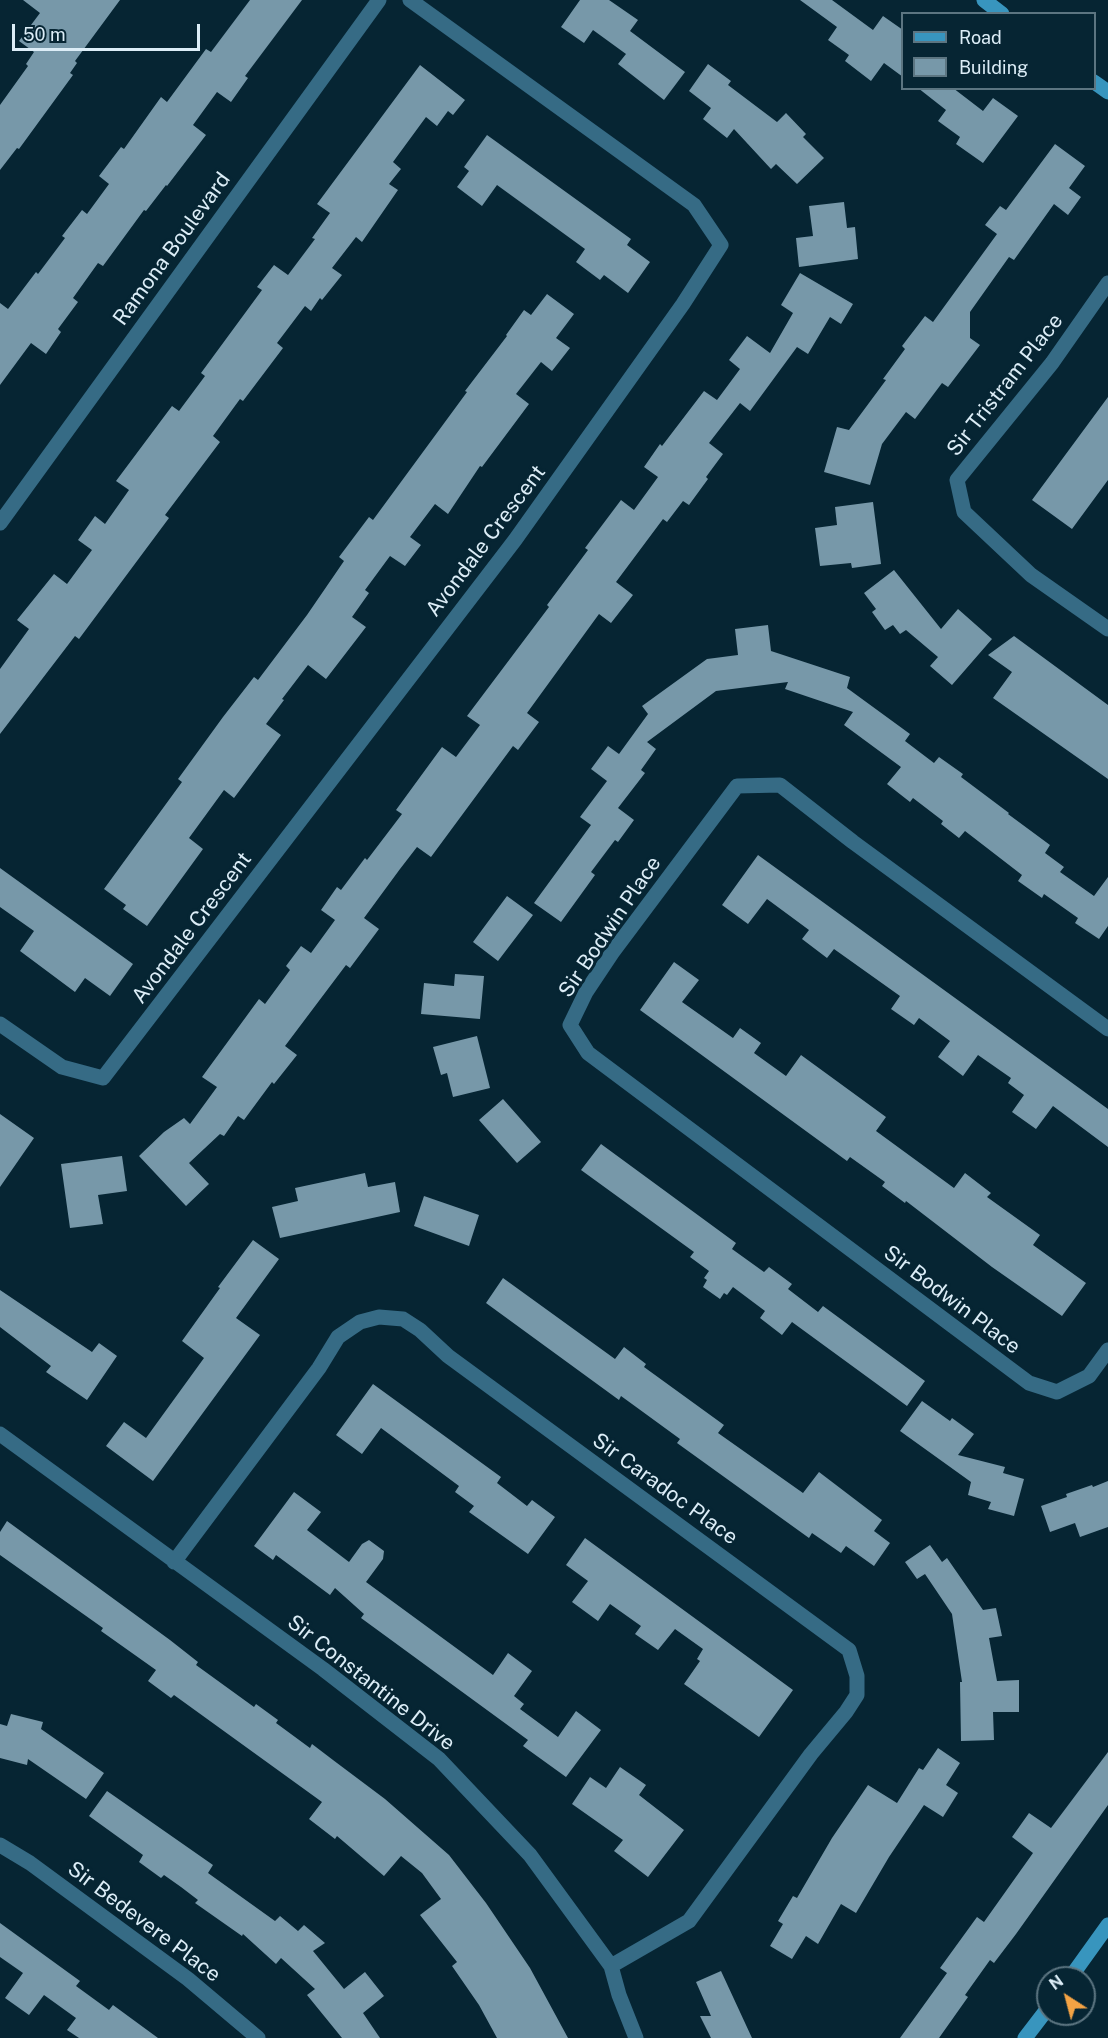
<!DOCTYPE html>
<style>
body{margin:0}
#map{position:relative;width:1108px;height:2038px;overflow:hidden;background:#062533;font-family:"Public Sans",sans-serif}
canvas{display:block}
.legend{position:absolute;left:901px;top:12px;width:195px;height:78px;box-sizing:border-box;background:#062533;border:2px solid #5c7581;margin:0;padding:8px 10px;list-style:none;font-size:18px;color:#dcedf7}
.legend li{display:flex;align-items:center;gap:12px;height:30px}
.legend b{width:30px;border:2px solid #5c7581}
.north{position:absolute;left:1036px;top:1966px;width:60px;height:60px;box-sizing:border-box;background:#062533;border:2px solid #5c7581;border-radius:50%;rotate:324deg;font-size:16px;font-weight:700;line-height:24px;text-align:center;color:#dcedf7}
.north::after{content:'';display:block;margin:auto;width:21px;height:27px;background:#f4a344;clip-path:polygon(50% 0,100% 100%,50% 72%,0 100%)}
.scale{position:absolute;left:12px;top:24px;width:188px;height:27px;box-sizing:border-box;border:3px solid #dcedf7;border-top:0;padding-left:8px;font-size:18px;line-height:21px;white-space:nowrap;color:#dcedf7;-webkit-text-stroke:4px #062533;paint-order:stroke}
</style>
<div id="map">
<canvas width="1108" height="2038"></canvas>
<ul class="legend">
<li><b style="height:8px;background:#3895be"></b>Road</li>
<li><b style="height:16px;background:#7798a9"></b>Building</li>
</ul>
<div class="north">N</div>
<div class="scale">50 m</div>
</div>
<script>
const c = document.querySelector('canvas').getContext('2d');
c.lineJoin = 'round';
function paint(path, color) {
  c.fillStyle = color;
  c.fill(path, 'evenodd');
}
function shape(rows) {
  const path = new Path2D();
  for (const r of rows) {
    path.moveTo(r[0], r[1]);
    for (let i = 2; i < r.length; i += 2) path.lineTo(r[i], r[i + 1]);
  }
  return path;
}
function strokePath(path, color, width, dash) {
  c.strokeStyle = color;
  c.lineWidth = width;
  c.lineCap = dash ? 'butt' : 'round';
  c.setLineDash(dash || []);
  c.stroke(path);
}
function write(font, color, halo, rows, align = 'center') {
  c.font = font + ' "Public Sans",sans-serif';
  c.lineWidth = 6;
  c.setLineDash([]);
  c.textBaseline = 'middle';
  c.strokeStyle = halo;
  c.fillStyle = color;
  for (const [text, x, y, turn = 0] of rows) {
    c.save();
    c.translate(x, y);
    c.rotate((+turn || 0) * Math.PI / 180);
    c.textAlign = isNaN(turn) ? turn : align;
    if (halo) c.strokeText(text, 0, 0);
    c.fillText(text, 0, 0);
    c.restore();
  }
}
const building = shape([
 [23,0,120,0,75,61,77,63,70,73,73,75,19,149,17,148,0,170,0,105,28,66,26,64,34,52,19,41,40,13],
 [250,0,302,0,245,76,248,78,231,102,217,92,193,125,206,135,167,186,166,185,146,211,144,210,103,266,98,263,73,298,78,302,58,329,61,332,46,354,31,343,0,385,0,303,8,309,36,272,38,274,65,238,62,236,82,210,87,214,109,184,99,176,121,147,124,149,161,97,167,102,206,49,211,52],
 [580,0,609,0,638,20,630,31,685,72,664,100,618,64,626,54,593,30,584,43,561,27],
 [800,0,832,0,873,30,883,16,903,30,903,77,884,63,871,81,845,61,849,55,828,40,837,27],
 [708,64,731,81,728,85,777,122,786,113,806,134,803,137,824,158,797,184,776,164,771,169,734,129,727,138,703,119,711,108,689,91],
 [420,65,465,100,453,115,448,111,437,126,426,117,393,162,401,169,389,184,398,190,362,242,356,237,332,268,342,275,322,300,320,298,311,311,305,306,277,343,283,348,243,401,240,399,213,436,220,442,165,515,169,518,79,639,75,636,0,734,0,669,29,629,17,620,54,574,67,584,92,550,78,540,95,516,105,524,129,490,116,481,172,406,179,411,205,376,201,373,262,290,257,287,274,265,288,275,315,239,312,238,330,213,317,204],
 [918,88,953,88,983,111,993,98,1018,116,983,163,956,144,960,137,938,121,946,110],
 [487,135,631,239,627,245,650,262,628,293,604,275,600,280,576,262,585,249,497,185,482,206,457,187,469,171,464,167],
 [1055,144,1085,166,1069,188,1081,197,1068,215,1054,204,1014,260,1009,257,970,312,970,338,980,345,948,387,942,383,915,419,906,412,882,444,870,485,824,472,837,427,849,430,886,380,883,379,905,349,902,346,925,316,933,322,997,234,985,225,1000,206,1006,210],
 [844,202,847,228,855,227,858,259,799,267,796,238,813,236,809,206],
 [800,273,853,304,841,324,830,317,808,354,797,347,750,411,740,403,709,443,723,454,706,477,708,479,689,505,683,501,667,522,663,519,616,582,633,595,611,623,599,614,527,713,539,722,518,750,513,746,431,857,417,847,400,869,364,918,379,929,350,968,346,965,285,1046,297,1055,274,1084,272,1082,244,1120,238,1116,224,1136,220,1134,189,1163,209,1184,186,1206,139,1156,164,1132,184,1118,190,1124,217,1087,202,1077,259,999,265,1004,290,970,286,966,301,946,311,953,335,920,321,910,337,887,341,890,365,858,367,860,402,814,396,810,442,747,456,757,480,725,467,716,549,607,547,605,588,550,585,548,621,500,634,510,658,477,644,467,660,444,662,446,704,391,717,400,740,369,729,360,747,336,770,353,793,313,781,305],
 [547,294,574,314,556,338,570,348,552,371,541,362,516,394,529,404,482,467,480,466,448,514,435,504,410,537,421,545,405,566,390,556,365,590,369,593,352,617,366,627,326,679,308,665,282,699,284,700,266,724,281,735,234,798,224,790,189,838,203,849,147,926,123,909,126,905,104,889,182,782,178,779,223,717,254,677,258,680,307,615,344,561,339,557,369,517,373,520,467,392,465,391,507,336,506,335,524,310,531,315],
 [1108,397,1108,480,1072,529,1032,500],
 [873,502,881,564,852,568,851,563,820,566,815,528,837,525,835,507],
 [894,570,941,629,958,609,992,639,952,685,930,666,938,657,906,630,900,634,893,625,885,630,872,612,876,609,864,593],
 [768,625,771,651,850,677,847,688,910,734,905,741,934,763,939,757,963,774,961,777,1009,813,1008,814,1050,845,1045,853,1064,867,1060,872,1094,896,1108,877,1108,926,1099,939,1075,923,1078,918,1044,894,1042,898,1018,881,1022,875,965,831,959,838,941,824,943,821,913,798,910,802,887,784,901,767,844,725,853,712,785,689,788,682,716,691,647,742,656,749,641,770,645,773,618,808,634,820,618,842,615,840,591,872,595,875,561,922,534,903,591,825,580,817,607,781,591,769,608,746,619,754,648,714,642,706,707,659,738,655,735,629],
 [1014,636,1108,705,1108,779,993,698,1012,672,988,655],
 [758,855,1108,1109,1108,1147,1053,1106,1036,1129,1012,1112,1024,1095,1008,1083,1011,1078,978,1055,963,1076,938,1057,950,1041,919,1018,914,1025,891,1009,900,996,834,949,827,958,802,939,809,930,767,899,748,924,722,905],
 [0,868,133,964,110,996,85,978,75,992,20,951,34,931,0,907],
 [507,896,533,915,498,961,473,942],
 [674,962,699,980,682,1002,733,1038,740,1028,761,1043,754,1053,786,1076,801,1055,886,1117,876,1131,954,1188,965,1173,991,1193,987,1197,1040,1235,1033,1245,1086,1283,1062,1316,992,1267,906,1201,905,1203,882,1186,885,1182,850,1157,847,1161,640,1010],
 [455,974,484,976,480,1019,421,1014,424,983,454,986],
 [477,1036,490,1088,453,1097,447,1073,441,1075,433,1047],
 [503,1099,541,1142,517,1163,479,1120],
 [0,1114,34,1138,0,1187],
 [601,1144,736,1243,732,1249,764,1272,769,1267,792,1284,788,1289,818,1312,823,1306,925,1381,907,1406,792,1322,782,1335,760,1318,765,1311,733,1287,727,1295,724,1293,720,1299,703,1287,707,1280,704,1278,709,1271,690,1257,694,1252,581,1170],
 [122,1156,127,1191,98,1195,103,1224,70,1228,61,1164],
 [365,1173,368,1187,395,1182,400,1212,280,1238,272,1207,298,1201,295,1188],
 [424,1196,479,1215,469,1246,414,1226],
 [253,1240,279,1259,236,1318,260,1335,153,1481,106,1446,124,1422,146,1438,204,1358,182,1341,220,1288,218,1287],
 [503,1278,615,1359,624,1347,646,1364,644,1367,724,1425,718,1433,803,1493,819,1472,882,1520,874,1531,890,1543,874,1566,846,1546,841,1553,812,1533,809,1538,677,1443,680,1439,643,1412,621,1396,619,1400,486,1303],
 [0,1290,92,1352,99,1343,117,1356,87,1400,46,1372,51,1366,0,1327],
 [373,1384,501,1477,497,1483,527,1506,532,1500,555,1517,528,1554,469,1512,474,1506,455,1492,459,1486,381,1428,362,1454,336,1435],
 [922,1401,950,1421,952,1418,974,1434,958,1455,1005,1467,1003,1473,1024,1479,1014,1516,988,1509,991,1502,968,1495,971,1482,900,1431],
 [1108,1481,1108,1527,1080,1537,1075,1523,1050,1532,1041,1506,1067,1497,1066,1494,1092,1485,1093,1487],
 [294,1492,321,1512,307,1530,349,1562,362,1544,369,1540,384,1551,383,1559,366,1582,493,1675,508,1653,532,1671,514,1696,524,1704,520,1709,558,1737,576,1711,601,1730,566,1777,523,1746,528,1740,361,1618,364,1614,335,1588,330,1595,276,1555,273,1560,254,1546],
 [7,1521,170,1640,198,1662,196,1665,254,1707,256,1704,278,1720,276,1723,310,1748,312,1744,333,1760,385,1799,449,1855,486,1903,530,1968,568,2038,497,2038,479,2005,452,1966,457,1962,420,1915,441,1899,422,1873,401,1856,384,1876,337,1836,335,1839,309,1819,322,1802,174,1695,171,1698,148,1681,156,1670,101,1631,103,1628,0,1555,0,1532],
 [585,1538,793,1690,759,1737,684,1684,700,1661,697,1659,703,1649,675,1629,658,1650,635,1634,641,1626,610,1604,598,1621,572,1602,588,1581,566,1565],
 [930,1545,942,1562,947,1558,983,1610,996,1608,1002,1636,989,1638,997,1681,1019,1680,1019,1712,993,1712,994,1740,961,1741,960,1682,962,1682,952,1614,925,1574,917,1579,905,1562],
 [11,1714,43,1722,41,1729,104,1773,86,1799,28,1759,27,1765,0,1758,0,1724,7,1726],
 [938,1748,960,1763,946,1785,958,1793,943,1817,924,1805,889,1857,856,1913,841,1904,818,1944,806,1936,792,1959,770,1946,783,1924,778,1921,793,1896,797,1898,832,1838,868,1785,897,1803,919,1768,923,1770],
 [1108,1752,1108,1805,1016,1934,994,1963,990,1960,965,1995,968,1997,939,2038,900,2038,947,1973,940,1968,977,1917,984,1922,1033,1853,1012,1837,1029,1813,1051,1828],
 [620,1767,646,1785,639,1795,684,1830,648,1877,614,1851,623,1840,572,1804,590,1777,606,1788],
 [107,1791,213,1865,208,1873,275,1921,280,1916,298,1931,304,1925,325,1943,313,1951,344,1989,365,1972,384,1996,363,2013,380,2038,342,2038,307,1995,315,1989,281,1958,276,1964,243,1934,242,1936,195,1903,198,1900,181,1887,164,1875,161,1878,139,1862,143,1855,89,1816],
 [0,1923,80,1981,76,1986,109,2010,113,2005,158,2038,79,2038,67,2030,76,2018,44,1995,29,2015,5,1998,23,1973,0,1957],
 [721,1971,752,2038,711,2038,700,2016,711,2016,696,1982]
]);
const street = shape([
 [1108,283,1052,363,957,480,964,512,1031,575,1108,629],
 [0,523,379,0],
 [0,1024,62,1067,103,1078,515,540,683,304,721,245,694,205,410,0],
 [1108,1029,853,842,780,785,737,786,612,953,586,992,570,1025,588,1053,1029,1383,1057,1392,1089,1376,1108,1350],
 [0,1434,323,1669,439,1759,530,1855,611,1966,619,1995,636,2038],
 [174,1562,319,1368,338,1337,360,1322,379,1317,403,1319,420,1330,448,1356,849,1650,857,1676,857,1695,846,1712,811,1754,689,1921,611,1966],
 [0,1845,30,1863,188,1979,258,2038]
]);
const secondary = shape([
 [984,0,1002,14],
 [1094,82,1108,92],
 [1070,1978,1108,1925],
 [1025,2038,1048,2008]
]);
const streetNames = [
 ["Ramona Boulevard",172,249,-54],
 ["Sir Tristram Place",1005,385,-52],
 ["Avondale Crescent",486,541,-53],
 ["Sir Bodwin Place",610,927,-56],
 ["Avondale Crescent",192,928,-53],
 ["Sir Bodwin Place",952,1300,37],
 ["Sir Caradoc Place",665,1489,36],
 ["Sir Constantine Drive",371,1683,38],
 ["Sir Bedevere Place",144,1922,37]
];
paint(building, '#7798a9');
strokePath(street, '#366b85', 15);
strokePath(secondary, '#3895be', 15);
write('21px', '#dcedf7', '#062533', streetNames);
</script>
